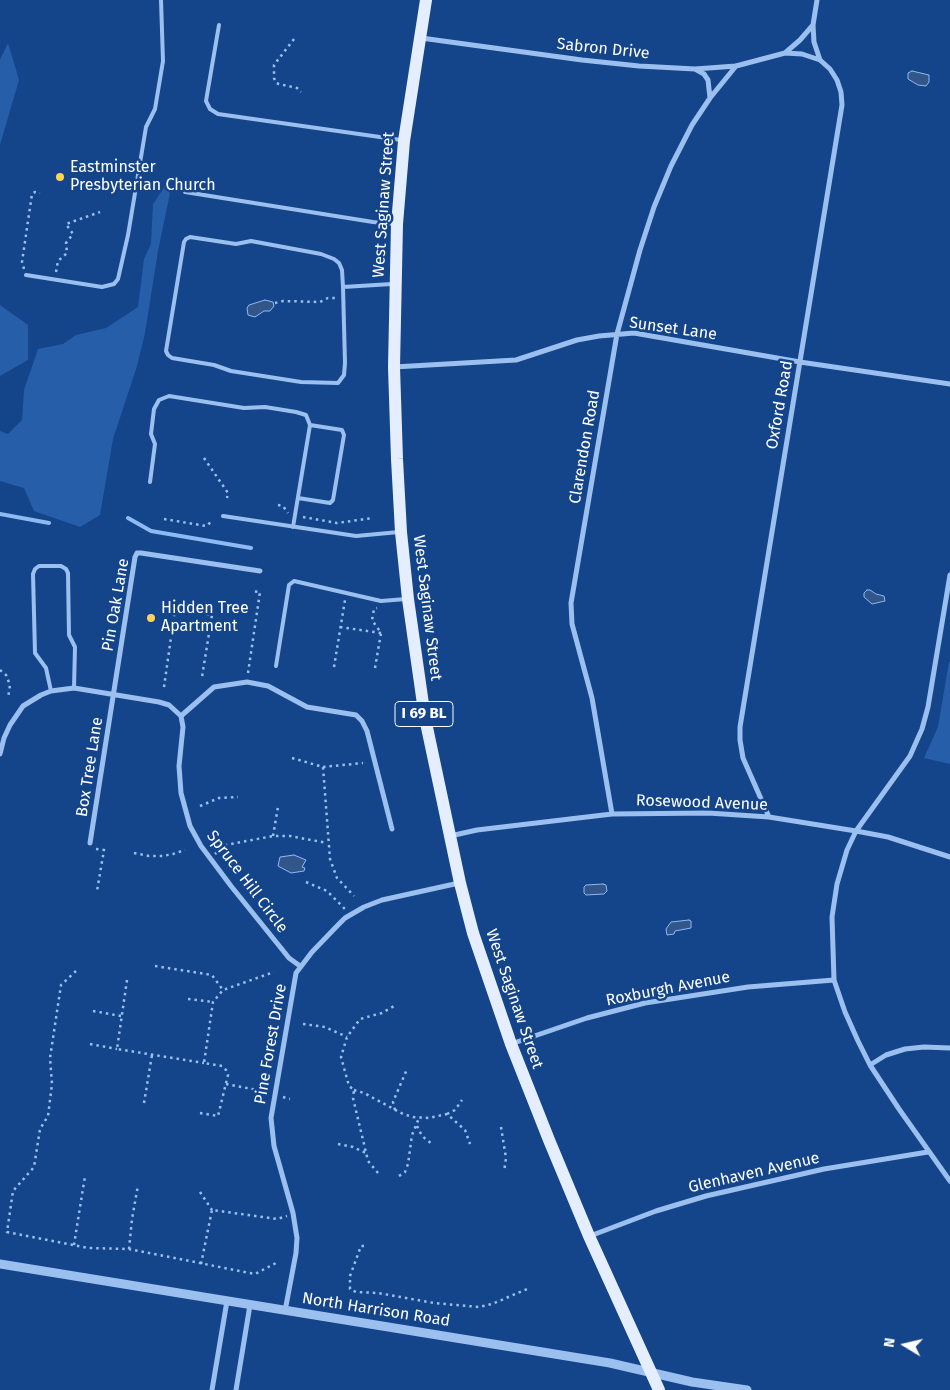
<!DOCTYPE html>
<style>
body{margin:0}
#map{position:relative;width:950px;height:1390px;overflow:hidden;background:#14458a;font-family:"Fira Sans",sans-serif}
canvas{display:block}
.north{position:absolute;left:880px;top:1320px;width:50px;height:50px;-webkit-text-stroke:4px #14458a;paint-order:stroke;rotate:279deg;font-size:14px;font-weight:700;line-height:20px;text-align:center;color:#fff}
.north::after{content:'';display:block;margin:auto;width:18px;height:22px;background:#fff;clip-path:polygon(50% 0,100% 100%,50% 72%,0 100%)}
</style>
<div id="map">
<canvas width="950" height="1390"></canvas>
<div class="north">N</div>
</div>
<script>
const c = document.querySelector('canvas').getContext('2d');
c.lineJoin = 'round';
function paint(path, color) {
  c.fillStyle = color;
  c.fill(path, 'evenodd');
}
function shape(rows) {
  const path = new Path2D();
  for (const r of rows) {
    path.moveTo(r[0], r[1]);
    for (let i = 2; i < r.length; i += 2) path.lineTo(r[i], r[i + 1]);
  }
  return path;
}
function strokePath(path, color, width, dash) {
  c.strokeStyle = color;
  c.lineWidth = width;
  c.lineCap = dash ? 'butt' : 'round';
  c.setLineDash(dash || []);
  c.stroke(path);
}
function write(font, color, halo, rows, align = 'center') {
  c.font = font + ' "Fira Sans",sans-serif';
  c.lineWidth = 5;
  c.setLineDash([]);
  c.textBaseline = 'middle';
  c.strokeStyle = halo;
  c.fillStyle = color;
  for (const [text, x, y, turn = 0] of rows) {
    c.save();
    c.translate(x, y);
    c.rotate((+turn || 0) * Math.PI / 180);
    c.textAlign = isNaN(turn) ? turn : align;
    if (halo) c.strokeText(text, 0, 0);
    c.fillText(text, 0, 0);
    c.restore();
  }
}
const green = shape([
 [8,43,19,80,0,145,0,60],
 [165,186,170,193,158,251,145,333,137,366,113,439,100,515,80,527,34,511,24,488,0,481,0,431,8,434,22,420,24,390,38,349,63,344,76,335,106,328,138,307,144,259,151,244,153,204],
 [0,305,28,325,28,360,0,376],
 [949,662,950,662,950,764,924,758,938,727]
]);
const water = shape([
 [912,71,929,75,929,82,926,86,918,85,908,79,908,73,912,71],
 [265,300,273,302,274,306,270,311,264,311,255,317,248,315,247,308,249,305,265,300],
 [867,590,870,590,876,594,884,596,885,601,872,604,864,597,864,593,867,590],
 [294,855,306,860,302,867,305,868,304,871,291,873,278,866,280,857,294,855],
 [603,884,606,885,607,891,604,894,586,895,584,893,584,887,586,885,603,884],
 [689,920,691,921,691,928,675,931,674,934,667,935,666,929,671,922,689,920]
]);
const stream = shape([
 [0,514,49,523],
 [128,518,151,531,251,548]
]);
const path = shape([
 [294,39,274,65,274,78,276,83,279,84,297,88,301,92],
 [24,269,22,262,32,194,35,192,40,193],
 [56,272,58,261,67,253,66,243,73,234,66,224,100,212],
 [275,303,283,301,320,302,328,298,337,298],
 [204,458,228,493,227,498],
 [278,505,283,506,288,513],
 [303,517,337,523,373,518],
 [164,519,206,526,211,522],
 [340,627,381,633],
 [334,667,345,600],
 [375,668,381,633,372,620,374,609,377,608],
 [0,670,6,675,10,685,8,698],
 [248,673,260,592,251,591],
 [164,687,175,609,212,615,202,677],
 [292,758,323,767,330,859,337,878,354,896],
 [323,767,363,763],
 [200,806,219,798,238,797],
 [273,836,278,807],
 [96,849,104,850,97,891],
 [134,853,149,856,163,856,173,854,185,850],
 [215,854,226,845,273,836,290,836,327,843],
 [306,882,327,891,345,909],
 [155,966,212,975,223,990],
 [76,971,61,985,50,1058,52,1084,48,1116,40,1129,34,1167,13,1191,7,1232,88,1248,129,1249,255,1274,278,1262],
 [127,980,117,1049,204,1063],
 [188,999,213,1002],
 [93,1011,121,1016],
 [303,1024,325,1027,347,1037],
 [90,1044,117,1049],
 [226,1084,268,1092],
 [354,1090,364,1093,403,1114,413,1117,429,1118,447,1114,465,1130,470,1144],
 [283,1097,290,1099],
 [144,1103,152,1055],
 [395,1110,393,1102,407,1069],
 [200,1113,218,1116,228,1075,226,1070,222,1066,204,1063,213,1002,223,990,274,972],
 [447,1114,455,1110,462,1100],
 [417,1126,422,1136,432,1144],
 [501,1127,506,1158,504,1172],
 [338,1144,353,1147,366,1153],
 [378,1173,368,1161,353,1098,354,1090,349,1086,341,1057,347,1037,360,1019,382,1013,396,1005],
 [399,1176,405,1172,408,1164,412,1135,419,1118],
 [200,1192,212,1210],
 [74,1245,85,1176],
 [364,1246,361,1246,350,1276,350,1289,356,1292,378,1293,434,1303,479,1307,492,1304,527,1289],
 [129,1249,132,1219,138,1185],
 [201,1264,212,1210,277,1219,287,1216]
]);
const service = shape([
 [219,25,206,101,210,109,218,114,401,140],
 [185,192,373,222,396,224],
 [26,275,102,287,114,284,118,279,128,235,146,127,155,109,163,61,161,0],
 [343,287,342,270,339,263,334,259,321,254,251,241,236,244,190,237,186,239,184,242,166,351,168,355,172,358,214,365,231,371,301,382,338,383,344,375,345,363,343,287,392,284],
 [150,482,155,444,151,434,154,409,159,400,169,396,244,408,265,407,296,412,306,415,310,425,293,527],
 [298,498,330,503,333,500,344,435,342,430,310,425],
 [223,516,356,536,399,532],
 [276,666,289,585,294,581,381,601,406,599],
 [51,691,46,668,35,653,33,574,35,569,39,566,61,566,66,569,68,573,69,635,75,647,74,688]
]);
const minor = shape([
 [421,38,582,60,639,66,695,69,736,66,785,53,800,40,813,25],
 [785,53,802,54,820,60],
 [695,69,704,74,708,80,710,98],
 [394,367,516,360,577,340,599,336,634,333,800,362,950,384],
 [950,575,928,707,922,729,910,756,856,831,847,850,837,884,832,917,834,980,845,1012,858,1041,870,1065,899,1109,950,1181],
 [181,716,214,687,247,682,268,686,307,707,356,715,362,721,367,731,392,829],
 [181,716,183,727,179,766,181,793,190,826,201,846,231,886,289,958,300,966],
 [0,754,4,738,10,725,23,706,41,695,51,691,74,688,159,702,169,705,181,716],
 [612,814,592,698,572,624,571,603,617,334,640,250,654,207,671,166,692,125,710,98,736,66],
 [769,817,743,758,740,740,740,727,842,105,841,92,837,80,830,69,820,60,814,42,813,25,817,0],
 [450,836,477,830,612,814,708,813,769,817,856,831,888,837,950,857],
 [90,843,135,557,137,553,141,553,260,571],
 [511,1044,587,1018,645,1003,748,987,834,980],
 [870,1065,886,1055,905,1049,924,1047,950,1048],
 [590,1236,656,1211,706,1196,824,1169,928,1152],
 [285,1311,296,1253,297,1238,293,1213,274,1146,271,1118,296,973,312,952,338,925,345,918,364,907,382,900,459,883],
 [212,1390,227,1301],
 [236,1390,250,1305]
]);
const tertiary = shape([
 [0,1264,610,1363,692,1382,747,1390]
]);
const primary = shape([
 [426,0,404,141,397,224,394,367,397,459,401,532,408,599,425,718,460,883,473,933,511,1044,549,1140,589,1236,659,1390]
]);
const markers = [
 [60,177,5,"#ffd35a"],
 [151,618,5,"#ffd35a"]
];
const shields = [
 [424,714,58]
];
const shieldNames = [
 ["I 69 BL",424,714]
];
const streetNames = [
 ["Sabron Drive",603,49,6],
 ["West Saginaw Street",384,205,-86],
 ["Sunset Lane",673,329,8],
 ["Oxford Road",780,405,-80],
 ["Clarendon Road",585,447,-80],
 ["Pin Oak Lane",116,605,-80],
 ["West Saginaw Street",427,608,83],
 ["Box Tree Lane",90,767,-81],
 ["Rosewood Avenue",702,803,2],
 ["Spruce Hill Circle",247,882,53],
 ["Roxburgh Avenue",668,989,-11],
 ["West Saginaw Street",514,999,71],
 ["Pine Forest Drive",271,1044,-80],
 ["Glenhaven Avenue",754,1173,-13],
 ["North Harrison Road",376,1310,9]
];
const poiNames = [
 ["Eastminster",70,168],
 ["Presbyterian Church",70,186],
 ["Hidden Tree",161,609],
 ["Apartment",161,627]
];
paint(green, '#265ea9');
paint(water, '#325689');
strokePath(water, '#8dbaf3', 1);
strokePath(stream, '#8dbaf3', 4);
strokePath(path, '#9bc0ef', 2.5, [2.5, 4]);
strokePath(service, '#9bc0ef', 4);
strokePath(minor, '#9bc0ef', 5);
strokePath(tertiary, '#9bc0ef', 9);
strokePath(primary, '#e4eeff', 12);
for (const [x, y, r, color] of markers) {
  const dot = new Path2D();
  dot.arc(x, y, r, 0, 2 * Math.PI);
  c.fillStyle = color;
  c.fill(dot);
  strokePath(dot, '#14458a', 2);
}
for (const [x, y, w] of shields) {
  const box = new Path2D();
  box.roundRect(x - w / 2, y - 12.5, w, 25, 4);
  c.fillStyle = '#14458a';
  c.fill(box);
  strokePath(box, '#fff', 1);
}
write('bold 15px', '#fff', null, shieldNames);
write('16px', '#fff', '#14458a', streetNames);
write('16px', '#fff', '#14458a', poiNames, 'left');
</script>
